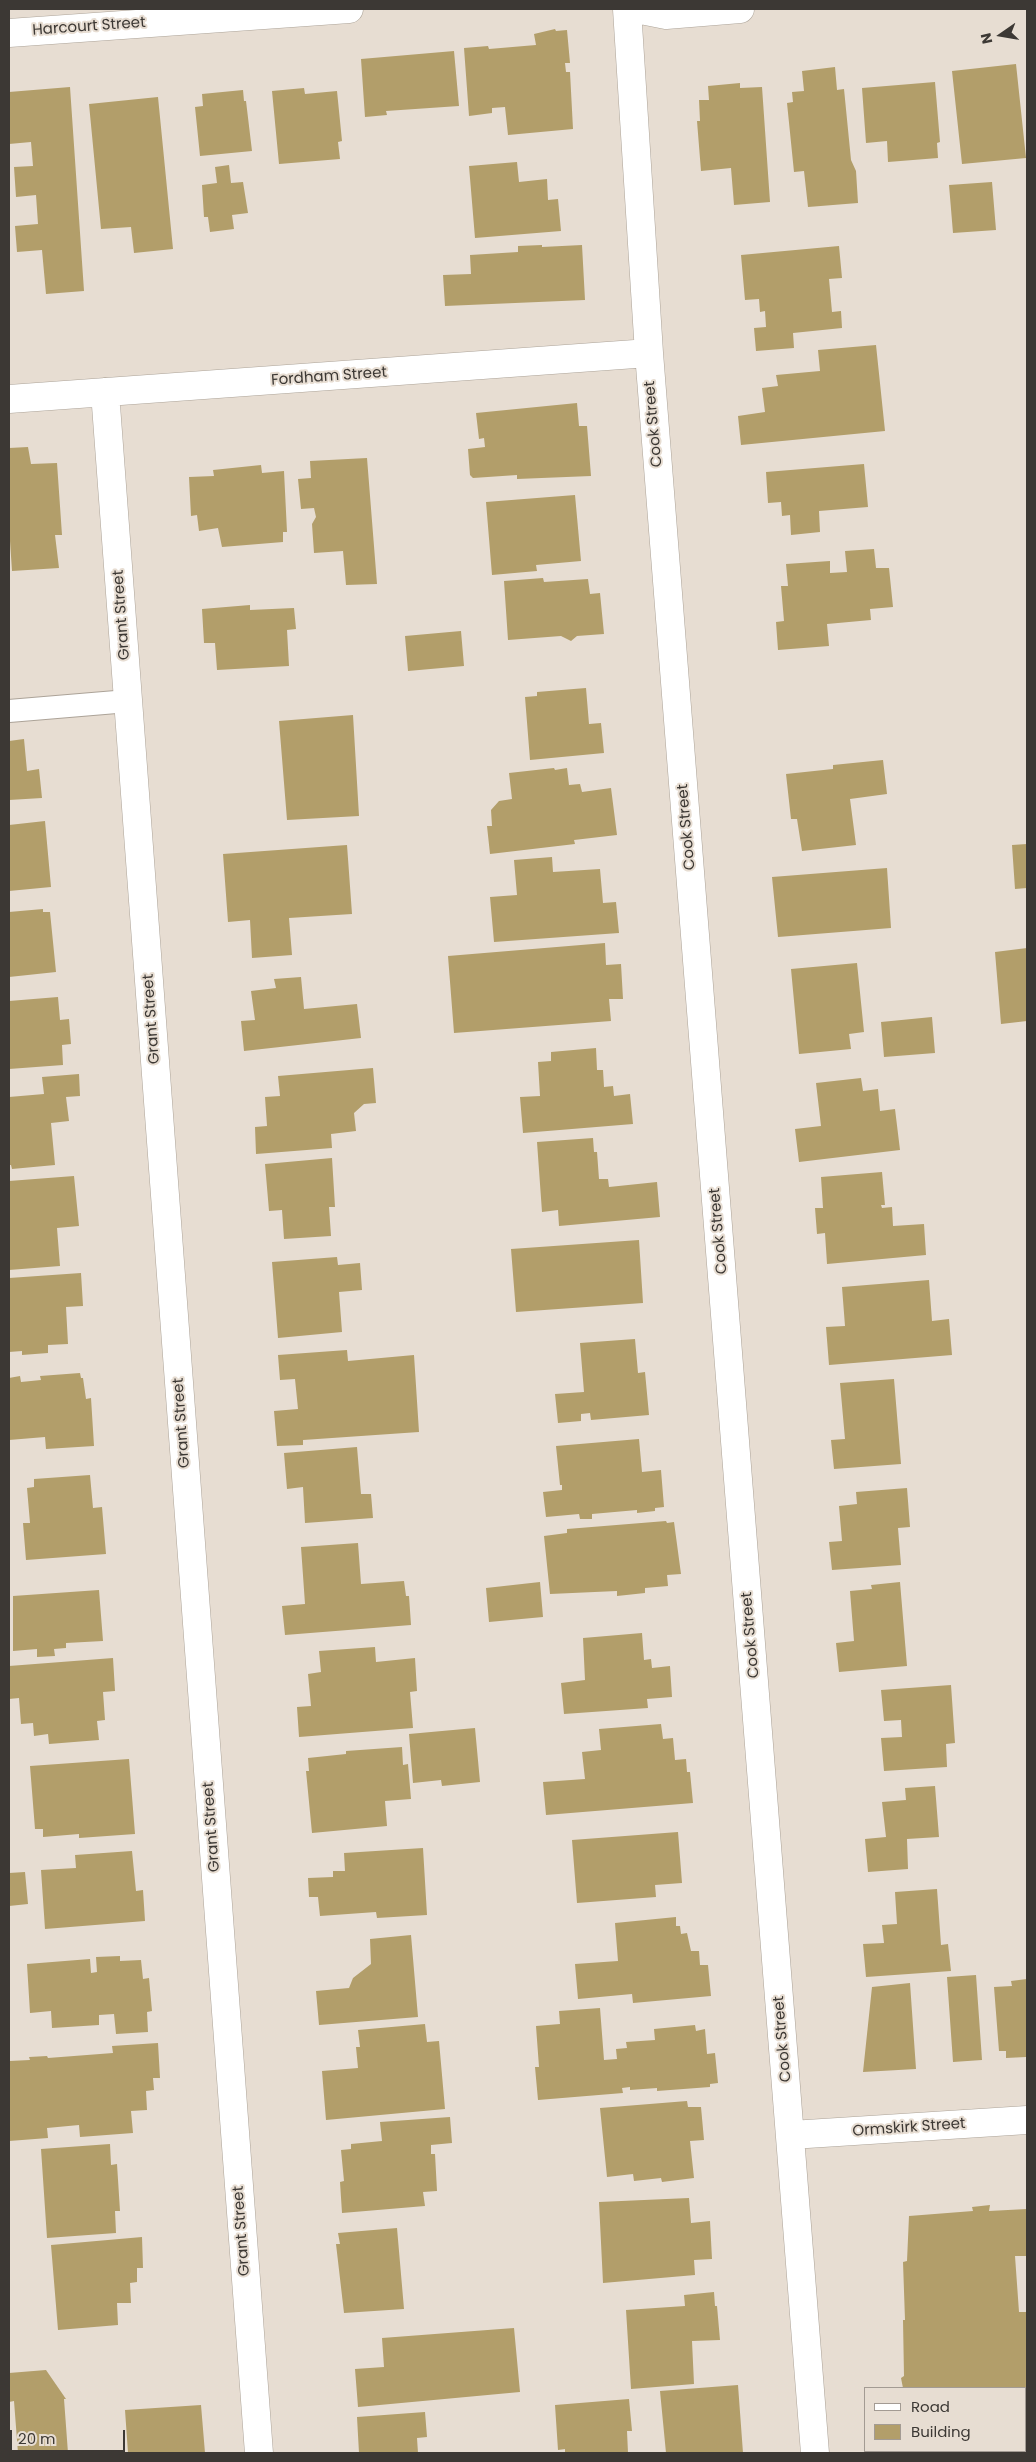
<!DOCTYPE html>
<style>
body{margin:0}
#map{position:relative;width:1036px;height:2462px;overflow:hidden;background:#e7ddd2;font-family:Poppins,sans-serif}
canvas{display:block}
.frame{position:absolute;inset:0;border:10px solid #3c3834;pointer-events:none}
.legend{position:absolute;left:864px;top:2387px;width:162px;height:65px;box-sizing:border-box;background:#e7ddd2;border:1px solid #a39b93;margin:0;padding:6px 9px;list-style:none;font-size:15px;color:#3c3834}
.legend li{display:flex;align-items:center;gap:10px;height:25px}
.legend b{width:25px;border:1px solid #a39b93}
.north{position:absolute;left:976px;top:10px;width:50px;height:50px;-webkit-text-stroke:4px #e7ddd2;paint-order:stroke;rotate:257deg;font-size:14px;font-weight:700;line-height:20px;text-align:center;color:#3c3834}
.north::after{content:'';display:block;margin:auto;width:18px;height:22px;background:#3c3834;clip-path:polygon(50% 0,100% 100%,50% 72%,0 100%)}
.scale{position:absolute;left:10px;top:2430px;width:115px;height:22px;box-sizing:border-box;border:2px solid #3c3834;border-top:0;padding-left:6px;font-size:15px;line-height:18px;white-space:nowrap;color:#3c3834;-webkit-text-stroke:4px #e7ddd2;paint-order:stroke}
</style>
<div id="map">
<canvas width="1036" height="2462"></canvas>
<div class="frame"></div>
<ul class="legend">
<li><b style="height:6px;background:#fff"></b>Road</li>
<li><b style="height:14px;background:#b29e6a"></b>Building</li>
</ul>
<div class="north">N</div>
<div class="scale">20 m</div>
</div>
<script>
const c = document.querySelector('canvas').getContext('2d');
c.lineJoin = 'round';
function paint(path, color) {
  c.fillStyle = color;
  c.fill(path, 'evenodd');
}
function shape(rows) {
  const path = new Path2D();
  for (const r of rows) {
    path.moveTo(r[0], r[1]);
    for (let i = 2; i < r.length; i += 2) path.lineTo(r[i], r[i + 1]);
  }
  return path;
}
function strokePath(path, color, width, dash) {
  c.strokeStyle = color;
  c.lineWidth = width;
  c.lineCap = dash ? 'butt' : 'round';
  c.setLineDash(dash || []);
  c.stroke(path);
}
function write(font, color, halo, rows, align = 'center') {
  c.font = font + ' Poppins,sans-serif';
  c.lineWidth = 4;
  c.setLineDash([]);
  c.textBaseline = 'middle';
  c.strokeStyle = halo;
  c.fillStyle = color;
  for (const [text, x, y, turn = 0] of rows) {
    c.save();
    c.translate(x, y);
    c.rotate((+turn || 0) * Math.PI / 180);
    c.textAlign = isNaN(turn) ? turn : align;
    if (halo) c.strokeText(text, 0, 0);
    c.fillText(text, 0, 0);
    c.restore();
  }
}
const building = shape([
 [555,29,556,31,567,30,570,63,565,63,566,72,570,72,573,129,508,135,505,107,492,108,492,113,469,116,464,48,488,46,489,49,536,45,534,34],
 [454,51,459,106,386,111,387,115,365,117,361,59],
 [1016,64,1026,158,962,164,952,71],
 [835,67,837,90,844,89,851,160,856,171,858,203,808,207,804,171,794,172,787,103,793,102,792,92,804,91,802,71],
 [935,82,940,142,937,143,938,158,888,162,887,141,866,143,862,88],
 [740,83,740,88,762,87,770,202,734,205,731,168,701,171,697,121,700,121,699,100,709,100,708,86],
 [70,87,84,291,46,294,42,250,17,252,15,226,38,224,36,195,16,197,14,167,33,166,31,142,9,144,9,92],
 [304,88,305,94,337,91,342,141,338,142,340,159,279,164,272,91],
 [243,90,244,101,246,101,252,151,200,156,195,107,203,106,202,94],
 [158,97,173,249,134,253,131,227,101,229,89,104],
 [517,162,519,182,547,179,548,200,558,199,561,231,475,238,469,166],
 [229,165,231,183,243,182,248,213,232,215,234,229,210,232,208,217,204,217,202,185,217,183,215,167],
 [992,182,996,230,953,233,949,185],
 [542,245,542,247,582,245,585,300,445,306,443,275,471,274,470,255,518,252,518,246],
 [839,246,842,278,829,279,832,312,841,311,842,328,793,333,794,348,756,351,754,328,766,327,765,311,760,312,759,299,745,300,741,255],
 [876,345,885,431,741,445,738,416,765,412,762,388,778,386,776,375,820,371,818,350],
 [577,403,579,426,587,426,591,476,517,479,517,475,473,478,470,475,468,449,485,447,484,438,479,439,476,413],
 [28,447,31,464,57,463,62,535,55,535,59,568,12,571,9,526,9,448],
 [367,458,377,584,346,585,343,551,314,553,312,524,316,517,314,508,301,509,298,479,311,478,310,461],
 [864,464,868,507,819,511,820,532,791,535,790,515,782,516,781,502,768,503,766,472],
 [261,465,262,473,284,471,287,532,283,532,283,542,222,547,218,528,199,531,197,515,191,516,189,477,214,476,213,470],
 [575,495,581,561,536,565,537,571,492,575,486,502],
 [874,549,876,568,889,568,893,607,870,609,871,620,827,624,829,646,778,650,776,622,784,621,781,586,788,586,786,564,830,561,830,573,847,572,845,551],
 [543,578,544,582,588,579,590,594,600,593,604,634,577,636,571,641,561,636,508,640,504,581],
 [250,605,250,610,294,608,296,629,287,630,289,666,217,670,215,643,204,643,202,609],
 [461,631,464,666,408,671,405,636],
 [586,688,589,724,601,723,604,753,530,760,525,697,537,696,537,692],
 [353,715,359,816,287,820,279,721],
 [24,739,27,771,39,769,42,798,9,800,9,741],
 [883,760,887,794,850,799,856,845,802,851,797,819,791,819,786,774,833,769,833,765],
 [554,768,555,770,567,768,569,785,580,784,582,792,611,788,617,835,574,840,575,844,490,854,487,826,492,826,491,810,499,801,512,799,509,773],
 [45,821,51,887,9,891,9,825],
 [1027,844,1027,888,1015,889,1012,845],
 [347,845,352,914,289,918,292,955,252,958,250,920,228,922,223,854],
 [552,857,553,872,600,869,603,903,616,902,619,933,494,942,490,897,517,895,514,860],
 [887,868,891,928,778,937,772,877],
 [43,909,43,912,50,912,56,972,9,977,9,912],
 [605,943,606,965,621,964,623,999,609,999,611,1021,454,1033,448,956],
 [1027,948,1027,1021,1001,1024,995,952],
 [857,963,864,1032,849,1034,851,1049,799,1054,791,969],
 [301,977,304,1009,357,1004,361,1038,244,1051,241,1021,255,1020,251,991,276,988,274,979],
 [58,997,60,1020,69,1019,71,1044,62,1045,63,1065,9,1069,9,1001],
 [932,1017,935,1053,884,1057,881,1022],
 [596,1048,597,1070,603,1070,604,1087,613,1086,614,1096,630,1094,633,1124,523,1133,520,1097,540,1096,538,1062,551,1061,551,1052],
 [373,1068,376,1103,364,1104,354,1113,356,1131,331,1134,332,1148,256,1154,255,1127,267,1126,265,1097,280,1096,278,1076],
 [79,1074,80,1096,66,1097,69,1121,51,1123,55,1165,12,1169,11,1165,9,1165,9,1097,44,1094,42,1077],
 [861,1078,863,1091,878,1089,880,1111,895,1109,900,1150,799,1162,795,1129,821,1126,816,1083],
 [593,1138,594,1152,597,1152,599,1179,608,1179,609,1187,657,1182,660,1217,559,1226,558,1210,542,1212,537,1142],
 [332,1158,335,1207,329,1207,331,1236,284,1239,282,1210,269,1211,265,1164],
 [882,1172,885,1205,881,1205,882,1208,892,1207,893,1226,924,1224,926,1255,827,1264,825,1233,817,1234,815,1208,823,1208,821,1177],
 [74,1176,79,1226,57,1228,60,1266,9,1270,9,1181],
 [639,1240,643,1303,516,1312,511,1249],
 [337,1257,338,1265,360,1263,362,1290,339,1292,342,1332,278,1338,272,1262],
 [81,1273,83,1306,66,1307,68,1344,48,1345,48,1353,22,1355,22,1351,9,1352,9,1278],
 [929,1280,932,1321,949,1319,952,1355,829,1365,826,1327,845,1326,842,1287],
 [635,1339,638,1373,645,1372,649,1415,591,1420,590,1413,581,1414,581,1421,558,1423,555,1394,584,1392,580,1343],
 [347,1350,348,1361,414,1355,419,1432,303,1440,303,1445,277,1446,274,1411,298,1409,295,1379,280,1380,278,1355],
 [80,1373,81,1378,83,1378,86,1399,91,1398,94,1446,46,1449,45,1437,9,1440,9,1378,20,1376,21,1382,41,1380,40,1376],
 [894,1379,901,1464,834,1469,831,1440,845,1439,840,1383],
 [639,1439,642,1472,661,1470,664,1507,655,1508,655,1511,637,1513,637,1510,592,1514,592,1519,580,1519,579,1514,546,1517,543,1492,562,1490,562,1485,560,1485,556,1446],
 [357,1447,361,1494,371,1494,373,1518,305,1523,303,1487,287,1489,284,1453],
 [90,1475,93,1508,102,1507,106,1554,26,1560,23,1523,30,1523,27,1488,34,1487,34,1479],
 [907,1488,910,1527,898,1528,901,1565,832,1570,829,1542,842,1541,839,1506,857,1504,856,1492],
 [666,1521,667,1523,674,1522,681,1574,667,1575,668,1586,645,1588,645,1593,617,1596,617,1591,550,1594,544,1536,567,1533,567,1529],
 [358,1543,361,1584,404,1581,406,1596,409,1596,411,1625,285,1635,282,1606,305,1604,301,1547],
 [540,1582,543,1617,489,1622,486,1588],
 [900,1582,907,1666,839,1672,836,1643,854,1641,850,1591,872,1589,871,1585],
 [99,1590,103,1641,66,1643,66,1648,54,1649,55,1656,37,1657,37,1649,13,1651,13,1596],
 [642,1633,644,1660,651,1659,652,1668,670,1666,672,1697,647,1699,648,1708,564,1714,561,1683,585,1680,583,1638],
 [375,1647,376,1662,415,1658,417,1691,410,1692,413,1728,299,1737,297,1707,311,1706,308,1674,321,1672,319,1651],
 [113,1658,115,1691,103,1692,105,1720,97,1721,99,1740,49,1744,48,1734,34,1736,33,1723,21,1724,19,1698,9,1699,9,1666],
 [951,1685,955,1743,946,1744,947,1767,884,1771,881,1738,902,1737,901,1720,884,1721,881,1690],
 [661,1724,663,1739,673,1738,675,1760,686,1759,687,1772,690,1772,693,1803,546,1815,543,1782,585,1779,582,1752,601,1750,599,1729],
 [475,1728,480,1782,442,1786,441,1780,413,1783,409,1734],
 [402,1747,403,1765,408,1764,411,1799,385,1801,387,1826,312,1833,306,1771,309,1771,308,1758,346,1754,346,1751],
 [129,1759,135,1834,79,1838,79,1834,43,1837,43,1829,35,1829,30,1766],
 [935,1786,939,1837,907,1839,908,1869,868,1872,865,1839,886,1837,882,1802,906,1800,905,1788],
 [678,1832,682,1883,655,1885,656,1897,577,1903,572,1840],
 [423,1848,427,1915,377,1918,376,1912,320,1916,318,1897,309,1897,308,1878,333,1877,333,1871,345,1871,344,1853],
 [132,1851,136,1891,143,1890,145,1921,45,1929,41,1870,76,1868,75,1855],
 [25,1872,28,1904,9,1906,9,1873],
 [937,1889,941,1945,948,1944,951,1971,866,1977,863,1944,884,1943,882,1925,897,1924,895,1892],
 [676,1917,676,1926,680,1926,681,1934,687,1933,691,1951,699,1951,700,1965,708,1965,711,1996,633,2003,632,1994,578,1999,575,1964,618,1961,615,1923],
 [411,1935,418,2017,319,2025,316,1991,349,1988,353,1978,371,1964,370,1939],
 [120,1956,120,1961,141,1960,143,1979,149,1978,152,2011,147,2012,148,2032,116,2034,114,2014,99,2015,99,2025,52,2028,51,2011,30,2013,27,1964,90,1959,91,1973,97,1972,96,1957],
 [976,1975,982,2060,953,2062,947,1977],
 [1027,1979,1026,2057,1006,2058,1006,2051,999,2051,994,1987,1012,1986,1011,1981],
 [910,1983,916,2069,863,2072,872,1987],
 [600,2008,604,2060,617,2059,616,2049,627,2048,626,2042,655,2040,654,2029,695,2025,696,2031,705,2029,707,2054,715,2053,718,2083,710,2084,710,2087,657,2091,657,2088,630,2090,630,2087,622,2088,623,2093,538,2100,535,2067,539,2067,536,2026,560,2024,559,2011],
 [425,2024,427,2042,439,2041,445,2109,326,2120,322,2071,358,2068,356,2047,360,2047,358,2030],
 [158,2043,160,2078,153,2078,154,2090,146,2091,147,2110,131,2111,133,2133,80,2137,79,2125,47,2128,48,2138,9,2141,9,2061,30,2060,29,2057,47,2056,48,2058,113,2053,112,2046],
 [687,2101,688,2107,701,2107,704,2140,690,2141,694,2178,662,2182,661,2178,634,2181,633,2174,607,2177,600,2108],
 [450,2117,452,2143,431,2145,431,2154,435,2154,437,2191,423,2192,425,2206,342,2213,340,2182,344,2181,341,2150,351,2149,351,2144,382,2141,380,2122],
 [110,2144,111,2165,117,2164,120,2211,115,2211,116,2233,47,2238,41,2149],
 [689,2198,691,2223,710,2221,712,2259,694,2260,695,2275,603,2283,599,2202],
 [990,2205,989,2211,1027,2209,1027,2256,1015,2256,1019,2312,1027,2312,1027,2440,1025,2440,1025,2388,903,2388,901,2378,904,2376,903,2320,905,2320,903,2262,907,2261,909,2216,973,2211,972,2207],
 [397,2228,404,2309,344,2313,336,2244,340,2244,338,2233],
 [142,2237,143,2268,137,2268,137,2282,130,2283,131,2303,117,2303,118,2325,58,2330,51,2245],
 [714,2292,715,2306,717,2306,720,2340,692,2341,694,2384,631,2389,626,2310,685,2306,684,2295],
 [514,2328,520,2392,358,2407,355,2369,384,2367,382,2338],
 [46,2370,66,2399,64,2399,68,2453,18,2453,14,2401,9,2402,9,2373],
 [738,2385,743,2453,666,2453,660,2391],
 [629,2399,632,2431,627,2431,628,2453,565,2453,565,2449,558,2450,555,2405],
 [201,2405,205,2453,128,2453,125,2410],
 [425,2412,427,2437,417,2438,418,2453,359,2453,357,2417]
]);
const lane = shape([
 [9,711,128,701]
]);
const street = shape([
 [627,9,649,353,815,2453],
 [636,9,666,15,740,9],
 [9,33,349,9],
 [105,392,259,2453],
 [9,399,649,353],
 [791,2135,1027,2120]
]);
const streetNames = [
 ["Harcourt Street",89,27,-4],
 ["Fordham Street",329,377,-4],
 ["Cook Street",654,424,-95],
 ["Grant Street",122,615,-94],
 ["Cook Street",687,827,-95],
 ["Grant Street",152,1019,-94],
 ["Cook Street",719,1231,-95],
 ["Grant Street",182,1423,-94],
 ["Cook Street",751,1635,-95],
 ["Grant Street",212,1827,-94],
 ["Cook Street",783,2039,-95],
 ["Ormskirk Street",909,2128,-4],
 ["Grant Street",242,2231,-94]
];
paint(building, '#b29e6a');
strokePath(lane, '#aca398', 24);
strokePath(street, '#aca398', 29);
strokePath(lane, '#fff', 22);
strokePath(street, '#fff', 28);
write('15px', '#3c3834', '#e7ddd2', streetNames);
</script>
